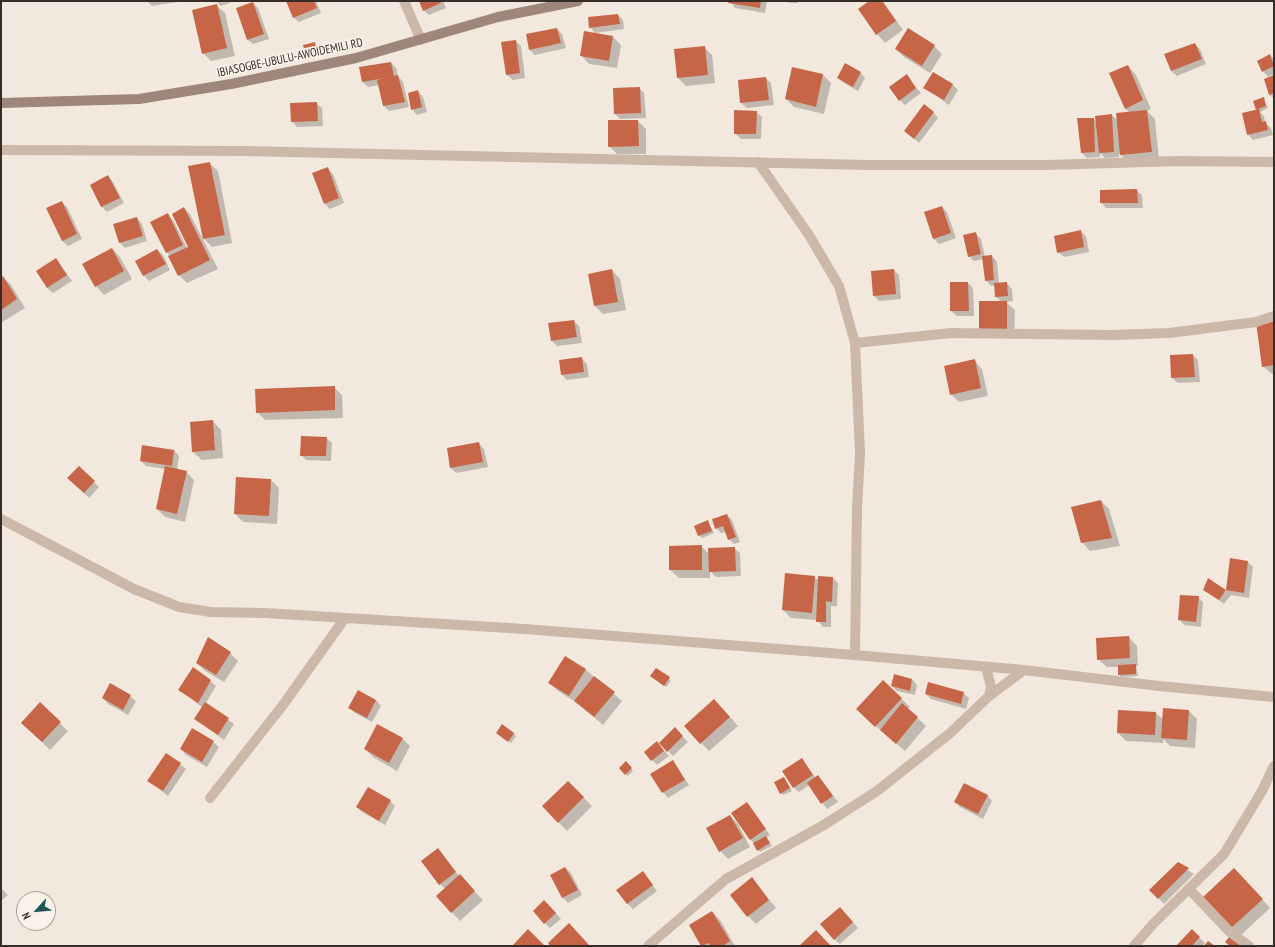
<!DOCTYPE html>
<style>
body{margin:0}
#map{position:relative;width:1275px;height:947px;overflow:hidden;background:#f2e8dd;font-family:"PT Sans Narrow",sans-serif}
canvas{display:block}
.frame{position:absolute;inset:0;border:2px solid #372d28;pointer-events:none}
.north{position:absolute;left:16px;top:891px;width:40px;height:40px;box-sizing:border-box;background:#faf2e9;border:1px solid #aca39c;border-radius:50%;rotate:243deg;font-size:11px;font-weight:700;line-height:16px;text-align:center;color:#372d28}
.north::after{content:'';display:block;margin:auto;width:14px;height:18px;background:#1e5559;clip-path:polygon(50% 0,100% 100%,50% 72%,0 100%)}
</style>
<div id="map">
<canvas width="1275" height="947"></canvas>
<div class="frame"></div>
<div class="north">N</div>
</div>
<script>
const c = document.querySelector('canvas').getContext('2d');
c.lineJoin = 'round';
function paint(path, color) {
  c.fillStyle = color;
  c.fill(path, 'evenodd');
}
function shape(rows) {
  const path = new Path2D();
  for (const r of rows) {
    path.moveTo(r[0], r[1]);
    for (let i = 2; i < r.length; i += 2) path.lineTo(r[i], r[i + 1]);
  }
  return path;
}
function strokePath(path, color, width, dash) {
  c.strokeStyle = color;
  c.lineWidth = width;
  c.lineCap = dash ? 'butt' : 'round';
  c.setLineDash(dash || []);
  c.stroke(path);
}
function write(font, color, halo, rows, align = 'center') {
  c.font = font + ' "PT Sans Narrow",sans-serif';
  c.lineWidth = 3.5;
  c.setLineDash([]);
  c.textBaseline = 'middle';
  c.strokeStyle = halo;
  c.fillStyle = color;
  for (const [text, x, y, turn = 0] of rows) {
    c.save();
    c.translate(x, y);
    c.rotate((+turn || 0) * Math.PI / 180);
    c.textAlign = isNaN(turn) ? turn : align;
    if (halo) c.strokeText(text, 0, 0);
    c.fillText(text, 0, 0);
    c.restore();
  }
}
const shadow = shape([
 [147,1,178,1,178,2,152,6],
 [216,1,234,1,221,6],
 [287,1,316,1,321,13,299,22,293,17],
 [420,1,443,1,446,8,429,15,423,10],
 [730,1,767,1,765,13,735,8],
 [787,1,798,1,798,3,789,3],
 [871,1,883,1,903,30,885,43,877,34],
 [253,3,258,8,269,39,253,44,247,39],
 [216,5,225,13,235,56,211,61,203,53],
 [618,15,623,20,624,29,595,33,590,27],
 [557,29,562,34,566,48,535,55,530,50],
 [613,37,621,45,617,68,589,64,581,55],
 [515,41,521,46,525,78,513,80,507,75],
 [314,43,319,55,309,57,306,55],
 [1195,44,1200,49,1206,64,1177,76,1171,71],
 [934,46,942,54,930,73,904,57,896,49],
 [704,47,712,55,715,83,686,86,678,78],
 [1270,55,1274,59,1274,74,1268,77,1263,71],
 [391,63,396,68,398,76,403,82,409,107,389,111,384,106,379,85,368,87,363,82,360,68],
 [1128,66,1136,75,1151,109,1147,111,1155,119,1159,160,1129,163,1119,153,1119,157,1105,158,1100,153,1100,157,1087,158,1082,153,1093,119,1097,122,1096,116,1112,115,1117,120,1130,113,1126,109,1110,73],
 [793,68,823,75,831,83,824,114,794,107,786,99],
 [860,72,865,78,858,91,844,83,838,78],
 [906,76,921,93,905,105,900,100],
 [1274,77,1274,99,1269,94],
 [766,78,771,83,774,105,747,108,741,103],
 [952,84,958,90,949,105,925,88],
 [639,88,644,93,646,118,620,119,615,114],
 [418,91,423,97,427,112,417,115,412,109],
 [1263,98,1268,108,1260,112,1264,116,1265,123,1271,128,1273,135,1253,140,1248,134],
 [316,103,322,108,323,126,297,127,292,121],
 [756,112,762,117,761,139,741,139,735,133],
 [933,112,938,118,919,143,906,131],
 [638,121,646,129,646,154,617,154,609,146],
 [209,163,218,171,232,243,212,247,204,239],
 [327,168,333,174,344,203,330,209,324,203],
 [108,176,113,182,124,203,107,212,102,207,91,185],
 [1136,190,1142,195,1143,208,1106,208,1101,202],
 [61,202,67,207,82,239,68,246,62,241],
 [942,207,947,212,956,238,939,244,934,239],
 [184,208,190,214,218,269,187,283,179,275,152,223,167,215,173,220,187,248,189,247],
 [137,218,142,224,147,241,125,248,119,242],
 [1080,231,1086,236,1089,252,1064,257,1058,252],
 [976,234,981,239,985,257,992,256,997,262,999,284,1007,283,1012,289,1013,301,1006,302,1015,310,1014,338,988,338,1002,302,996,297,995,285,991,286,986,280,983,259,974,261,969,256],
 [112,249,120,257,132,279,104,295,96,286],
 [157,250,163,255,170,270,149,281,144,276,136,262],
 [56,259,72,281,53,293,47,288],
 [612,270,620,279,626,310,603,314,595,306],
 [894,270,899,275,901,299,879,301,874,296],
 [3,277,11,285,25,308,1,323,1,278],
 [968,283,973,288,974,316,957,316,951,311],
 [1274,320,1274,374,1272,374,1263,366],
 [574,321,579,326,582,343,557,346,552,341],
 [1193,355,1198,360,1200,382,1178,383,1172,378],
 [581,358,587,364,589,377,567,380,562,375],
 [974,360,982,369,988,396,959,402,951,394],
 [334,387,342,395,343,418,265,420,257,412],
 [213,421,221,430,223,458,202,460,193,452],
 [326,438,332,443,331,461,306,460,301,455],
 [479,443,484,449,488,467,456,473,451,468],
 [174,450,179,456,177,470,186,472,194,480,185,522,165,517,157,509,165,469,146,466,141,461],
 [79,468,99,487,89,498,74,484],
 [271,480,279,488,277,524,243,522,235,514],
 [1101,501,1109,509,1120,546,1090,551,1082,542],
 [727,515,732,520,740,542,734,544,729,539,726,532,721,533,716,528],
 [708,522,714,533,702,538,699,535],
 [701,546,709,554,734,548,740,553,741,576,716,577,710,571,710,578,679,578,670,570],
 [1231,559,1248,562,1253,567,1249,598,1231,595,1224,604,1204,589,1208,580,1226,592],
 [814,577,819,581,819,577,833,578,838,583,837,606,831,606,831,627,823,627,817,620,791,618,783,610],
 [1198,597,1203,602,1201,627,1185,625,1179,620],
 [1129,637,1137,646,1138,666,1136,666,1138,676,1121,677,1119,674,1119,667,1107,667,1098,659],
 [230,653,238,661,224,682,205,671,197,663],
 [565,657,586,670,622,701,603,725,579,704,558,691,550,683],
 [654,678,669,678,671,681,666,687],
 [912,679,917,685,915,695,897,691,892,686],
 [210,681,216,686,206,703,234,724,224,740,195,719,203,708,180,690],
 [883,681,910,707,908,709,926,726,905,751,865,717],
 [963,693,969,698,966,709,931,699,926,694],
 [130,696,136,701,128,715,108,704,103,698],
 [376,700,381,706,372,722,355,713,349,708],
 [40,704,68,731,50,750,22,723],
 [722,708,738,726,709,751,685,726],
 [1189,711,1197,719,1195,748,1170,746,1163,739,1163,743,1126,741,1118,733,1156,713,1164,720],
 [675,729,688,742,673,756,660,743],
 [497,733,514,733,516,736,511,743],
 [402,738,410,746,397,771,373,757,365,749],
 [213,742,219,747,207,767,186,755,181,749],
 [657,743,669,756,657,765,645,752],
 [166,754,186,769,168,796,149,781],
 [802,760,816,778,818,776,823,782,838,802,827,809,809,785,799,792,793,787],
 [673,761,689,785,668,798,663,792],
 [626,763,633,771,628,776,620,768],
 [784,778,792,791,783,795,781,793],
 [568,782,592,806,567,831,543,806],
 [987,795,992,801,983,819,960,807,955,802],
 [390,801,395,806,385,825,362,812,357,807],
 [746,803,770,835,766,838,772,846,760,852,732,814],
 [730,816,738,824,750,847,728,859,720,851],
 [438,850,459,876,483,900,460,921,437,896,445,889,440,884],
 [1178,864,1194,874,1164,904,1151,890],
 [565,868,571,873,582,895,568,903,563,898],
 [643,872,657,891,633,909,627,903],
 [1242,877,1270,908,1240,936,1204,897],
 [752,879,776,908,756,924,748,916],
 [1,888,8,895,1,901],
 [550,906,561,919,550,928,545,923],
 [712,912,720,920,735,946,702,946,690,926],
 [845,913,858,928,840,944,834,939],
 [816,931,830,946,800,946],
 [1192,931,1205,943,1202,946,1177,946]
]);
const building = shape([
 [286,1,314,1,317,8,293,18],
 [419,1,440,1,441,3,423,11],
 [729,1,761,1,760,8,728,3],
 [869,1,882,1,896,21,876,35,858,9],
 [253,2,264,34,247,40,236,8],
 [217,4,227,48,202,54,192,10],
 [618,14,620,24,589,28,588,17],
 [557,28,561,43,529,50,526,34],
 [908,28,935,45,922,66,895,49],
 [584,31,613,36,609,61,580,56],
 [516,40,520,73,506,75,501,42],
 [315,42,317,53,306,56,303,45],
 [1195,43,1202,59,1171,71,1164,54],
 [705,46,708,75,677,78,674,49],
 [1270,54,1274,66,1262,72,1257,61],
 [391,62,394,76,398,75,405,102,383,106,377,80,385,78,362,82,359,67],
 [845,63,861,72,853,87,837,78],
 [1128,65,1143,100,1125,109,1109,73],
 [792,67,823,74,816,107,785,99],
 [933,72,953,84,944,100,923,88],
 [907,74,916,88,899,101,889,87],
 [1274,75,1274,93,1269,95,1264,79],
 [766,77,769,100,740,103,738,80],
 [640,87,641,113,614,114,613,88],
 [418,90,422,107,411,110,408,93],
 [1264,97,1266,106,1256,110,1253,101],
 [317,102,318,121,291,122,290,103],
 [924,104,934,112,914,139,904,131],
 [1259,109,1262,122,1266,121,1268,130,1247,135,1242,113],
 [734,110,757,111,756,134,734,134],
 [1147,110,1152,152,1120,155,1116,113],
 [1112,114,1114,152,1099,153,1095,116],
 [1077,118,1094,118,1095,152,1081,153],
 [608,120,638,120,639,146,608,147],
 [210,162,225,235,203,239,188,166],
 [328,167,339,198,324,204,312,173],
 [108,175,120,198,101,207,90,185],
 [1137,189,1138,203,1100,203,1100,190],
 [62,201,77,234,62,241,46,208],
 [942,206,951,233,933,239,924,212],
 [184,207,210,260,178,276,168,256,188,247,172,214],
 [168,213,183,245,166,253,150,222],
 [137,217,143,236,119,243,113,224],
 [1081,230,1084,247,1057,253,1054,236],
 [976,232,981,254,968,257,963,235],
 [112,248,124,271,95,287,82,264],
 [157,249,166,264,143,276,135,261],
 [992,255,994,280,985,281,982,256],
 [56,258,67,275,47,288,36,271],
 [612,269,618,302,594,306,588,274],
 [894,269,896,294,873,296,871,271],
 [3,276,17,299,1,310,1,277],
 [950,282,968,282,969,311,950,311],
 [1007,282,1008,296,995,297,994,283],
 [979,301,1007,301,1007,330,979,330],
 [1274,319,1274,365,1262,367,1256,322],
 [574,320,577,337,551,341,548,323],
 [1193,354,1195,377,1171,378,1170,355],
 [582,357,584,372,561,375,559,360],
 [975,359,981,388,950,395,944,366],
 [335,386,335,410,256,413,255,389],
 [213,420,215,450,192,452,190,422],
 [301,436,327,437,326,456,300,456],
 [479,442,483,462,450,468,447,448],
 [142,445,174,450,172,466,140,461],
 [79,466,95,481,84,493,67,478],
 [165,466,187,471,177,514,156,509],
 [236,477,271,479,269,516,234,514],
 [1101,500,1112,538,1081,543,1071,507],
 [727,514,736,537,728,540,723,526,715,529,712,519],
 [708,520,712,531,698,536,694,526],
 [702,545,702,570,669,570,669,546],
 [735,547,736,571,709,572,708,548],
 [1230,558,1248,561,1244,593,1226,590],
 [785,573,815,576,812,613,782,610],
 [818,576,833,577,832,602,826,601,826,622,816,622],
 [1208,578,1226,590,1219,600,1203,590],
 [1180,595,1199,596,1196,622,1178,620],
 [1129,636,1130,658,1097,660,1096,638],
 [208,637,231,652,216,675,196,663],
 [565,656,586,669,569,696,548,683],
 [1136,664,1136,674,1118,675,1118,665],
 [193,667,211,680,198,703,178,690],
 [656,668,670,677,664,686,650,676],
 [894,674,912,679,910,691,891,686],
 [594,676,615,692,594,717,574,701],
 [883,680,902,698,875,727,856,709],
 [928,682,964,692,961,704,925,694],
 [110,683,131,695,123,710,102,698],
 [358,690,376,700,367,718,348,708],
 [714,699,730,717,700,744,684,726],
 [40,702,61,722,42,742,21,723],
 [205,702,229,718,218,735,194,719],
 [902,703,918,717,896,744,880,730],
 [1163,708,1189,710,1187,740,1161,738],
 [1118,710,1156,712,1155,735,1117,733],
 [377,724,403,738,389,763,364,749],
 [502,724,514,733,508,742,496,733],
 [675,727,683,736,667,752,659,743],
 [192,728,214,741,202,762,180,749],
 [657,741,664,751,651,761,644,752],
 [166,753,181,763,163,791,147,781],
 [802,758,813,775,793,788,782,771],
 [673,760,685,780,662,793,650,774],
 [626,761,632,768,625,775,619,768],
 [818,775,833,796,821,804,807,783],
 [784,777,790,788,780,794,774,782],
 [568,781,584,797,558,823,542,806],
 [964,783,988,795,978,814,954,802],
 [368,787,391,800,379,821,356,807],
 [747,802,766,829,750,840,731,813],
 [730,815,743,838,719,852,706,828],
 [766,836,770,843,757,851,753,843],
 [438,848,456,872,439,885,421,861],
 [1178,862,1189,868,1158,899,1149,890],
 [565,867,578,890,562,898,550,875],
 [1234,868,1263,899,1231,928,1203,897],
 [643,871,653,885,627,904,616,890],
 [460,874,475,891,451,913,436,896],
 [752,877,769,900,747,917,730,895],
 [544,900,556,913,544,924,533,911],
 [840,907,853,922,834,940,820,924],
 [712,911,730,941,723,946,711,946,709,943,701,946,689,925],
 [569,923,589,945,588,946,550,946,548,943],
 [528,929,545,946,514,946,513,945],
 [1192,929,1200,937,1192,946,1176,946],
 [816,930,830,945,799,946],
 [1230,936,1242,946,1230,946,1225,942],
 [1208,941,1215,946,1204,946]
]);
const street = shape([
 [404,1,421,40],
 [1,150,244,151,868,165,1047,165,1178,161,1274,162],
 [758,162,809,235,839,286,855,343,860,453,857,508,855,655],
 [855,343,951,333,1113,335,1169,333,1256,322,1274,316],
 [1,519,134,589,179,607,211,612,265,613,525,629,855,655,1024,670,1159,686,1274,697],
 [986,667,991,687,989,696],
 [210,798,283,705,345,618],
 [1189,889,1230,932,1249,946],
 [648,946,726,879,824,825,877,791,949,734,989,696,1024,670],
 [1134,946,1153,924,1224,854,1262,791,1274,766]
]);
const secondary = shape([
 [1,103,139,99,231,84,356,58,498,17,578,1]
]);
const streetNames = [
 ["IBIASOGBE-UBULU-AWOIDEMILI RD",290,58,-12]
];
paint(shadow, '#0003');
paint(building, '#c66647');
strokePath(street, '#cbb8a8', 10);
strokePath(secondary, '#9e877a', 10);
write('12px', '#372d28', '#faf2e9', streetNames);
</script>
